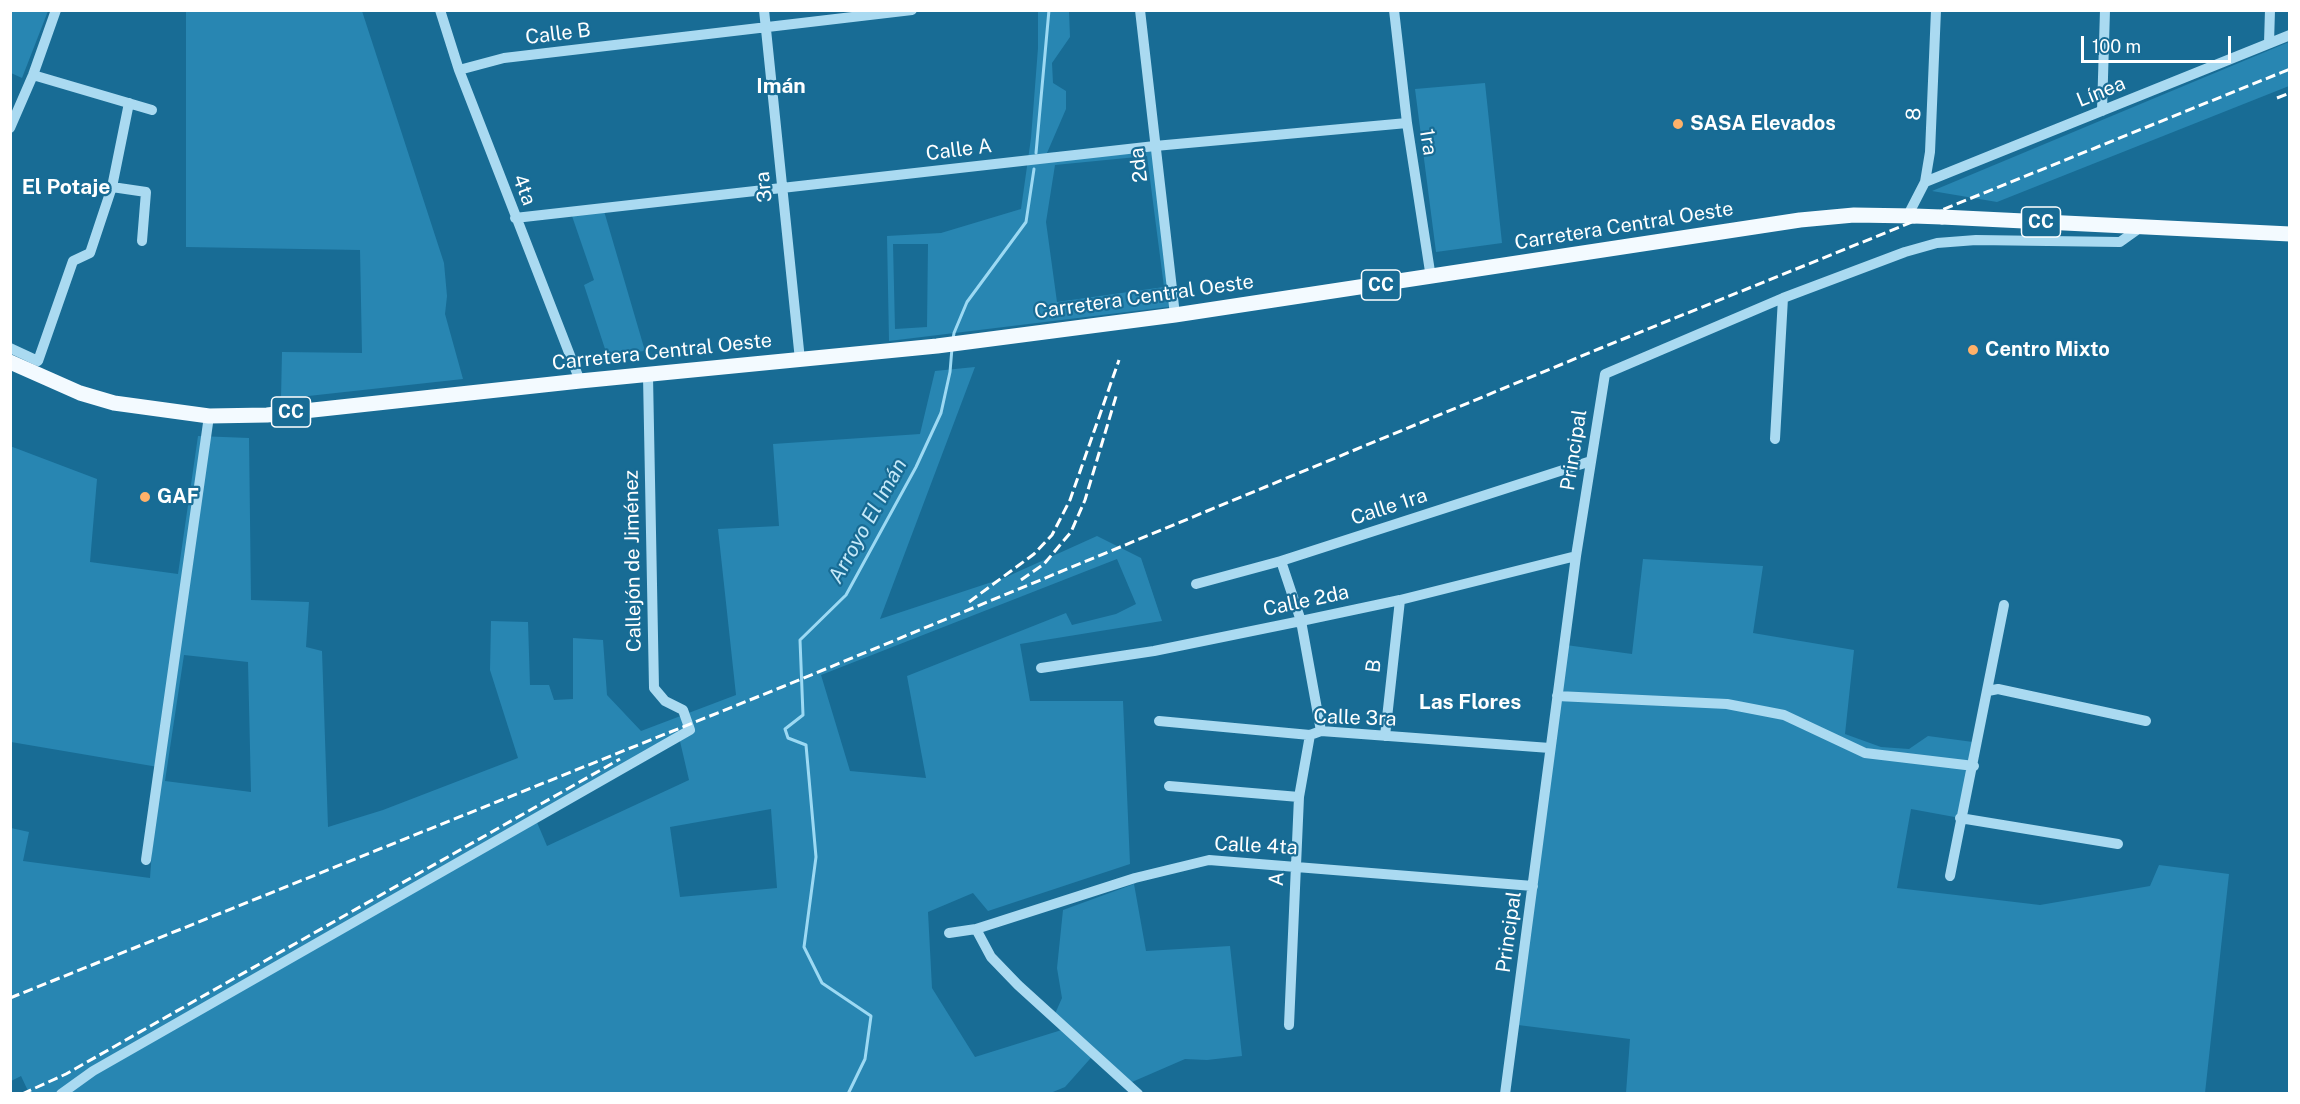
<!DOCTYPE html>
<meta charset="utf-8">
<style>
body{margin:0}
#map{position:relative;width:2300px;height:1104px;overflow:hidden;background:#186c95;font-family:"Public Sans",sans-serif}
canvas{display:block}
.frame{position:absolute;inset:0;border:12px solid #fff;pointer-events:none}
.scale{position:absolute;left:2081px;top:36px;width:150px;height:27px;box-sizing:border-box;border:3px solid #fff;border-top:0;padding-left:8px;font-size:18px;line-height:21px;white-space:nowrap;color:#fff;-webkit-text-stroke:4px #186c95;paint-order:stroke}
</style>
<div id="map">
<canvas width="2300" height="1104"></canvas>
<div class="frame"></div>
<div class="scale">100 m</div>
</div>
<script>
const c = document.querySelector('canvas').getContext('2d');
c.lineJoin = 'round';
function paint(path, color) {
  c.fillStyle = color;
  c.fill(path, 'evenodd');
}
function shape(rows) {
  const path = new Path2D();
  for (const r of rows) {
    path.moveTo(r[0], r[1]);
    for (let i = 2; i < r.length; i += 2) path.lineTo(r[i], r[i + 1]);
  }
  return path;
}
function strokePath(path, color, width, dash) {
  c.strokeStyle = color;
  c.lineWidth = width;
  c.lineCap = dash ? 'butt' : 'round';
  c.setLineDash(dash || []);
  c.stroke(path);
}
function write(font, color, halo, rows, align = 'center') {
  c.font = font + ' "Public Sans",sans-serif';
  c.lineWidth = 4.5;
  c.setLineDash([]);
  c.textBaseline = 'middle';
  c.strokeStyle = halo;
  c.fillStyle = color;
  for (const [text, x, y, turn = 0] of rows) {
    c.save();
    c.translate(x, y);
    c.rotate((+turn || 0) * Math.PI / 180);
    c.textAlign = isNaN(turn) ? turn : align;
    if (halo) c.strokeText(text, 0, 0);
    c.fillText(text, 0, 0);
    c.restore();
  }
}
const green = shape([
 [10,11,48,11,22,78,11,73],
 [186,11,362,11,444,263,447,296,445,314,463,379,281,399,282,352,362,353,360,250,186,247],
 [1038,11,1069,11,1070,37,1052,63,1053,83,1066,91,1066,109,1047,153,1157,143,1176,306,889,341,887,236,941,233,1021,209,1031,138,1038,48],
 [1147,156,1164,287,1057,302,1046,222,1055,165],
 [893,244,928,244,927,327,895,329],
 [2289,42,2289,86,1997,202,1932,191],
 [1485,83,1502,243,1436,252,1415,89],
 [604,211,645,351,607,355,584,285,594,280,572,216],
 [975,367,880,619,1004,578,1097,536,1141,558,1162,621,1020,644,1030,701,1123,701,1130,864,988,911,973,893,928,912,932,988,975,1057,1068,1028,1054,1016,1062,998,1057,968,1063,910,1134,884,1146,951,1230,946,1242,1056,1207,1060,1185,1059,1132,1082,1097,1051,1065,1087,1048,1094,29,1093,21,1076,11,1081,11,828,29,832,23,861,150,878,158,767,11,742,10,446,97,479,90,562,178,574,198,436,249,438,251,600,309,602,306,647,322,651,328,827,383,810,518,758,490,670,491,621,528,622,530,685,549,685,554,700,573,699,573,638,603,640,607,695,641,731,736,695,718,529,779,526,773,444,920,434,935,371],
 [1117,559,1136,604,1116,614,1072,625,1066,613,907,676,926,778,850,771,821,675],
 [184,655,248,662,251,792,165,781],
 [679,737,689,780,547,846,536,820],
 [771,809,777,888,680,897,670,827],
 [1643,559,1763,566,1753,633,1854,650,1845,734,1881,747,1909,749,1928,736,1973,742,1960,818,1911,809,1897,888,2040,905,2150,886,2159,865,2229,874,2205,1093,1626,1093,1630,1039,1518,1025,1566,645,1632,654]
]);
const stream = shape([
 [1036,153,1049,10],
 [953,339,954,333,967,302,1026,222,1034,169],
 [848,1094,865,1059,871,1016,822,983,804,947,816,857,806,745,788,738,785,729,803,715,800,640,846,595,916,467,941,413,950,372,952,348]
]);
const minor = shape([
 [440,10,459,70,580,381],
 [764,10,800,360],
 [1140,10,1175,315],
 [1394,10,1407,123,1431,278],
 [2269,43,2270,10],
 [459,70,504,58,912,10],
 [33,75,152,110],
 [2102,111,2105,10],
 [10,128,33,75,56,10],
 [1925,182,2290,35],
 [112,187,146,192,142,241],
 [1908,215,1925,182,1930,152,1936,10],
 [515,218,1155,146,1407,123],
 [10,348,38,361,73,261,90,253,112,187,129,103],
 [1775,439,1783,298],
 [1281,561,1301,621,1321,731],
 [1196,584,1281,561,1591,461],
 [1041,668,1154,651,1301,621,1400,600,1576,556],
 [1988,691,1998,689,2146,721],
 [1557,696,1727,704,1784,715,1865,753,1974,766],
 [1159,721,1310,735,1321,731,1550,748],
 [1385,736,1400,600],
 [1169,786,1299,797],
 [1960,818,2118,844],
 [146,860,209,416],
 [1950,876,2004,605],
 [976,929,991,957,1018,985,1138,1094],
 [949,933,976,929,1135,878,1209,860,1533,886],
 [1289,1025,1299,797,1310,735],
 [61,1094,93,1071,690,730,683,710,665,701,654,688,648,376],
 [1505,1094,1576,556,1605,374,1783,298,1905,252,1937,243,1976,240,2120,242,2141,227]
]);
const major = shape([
 [1942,217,2290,234],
 [10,362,80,393,114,403,209,416,267,415,580,381,937,346,1175,315,1800,220,1854,215,1914,216]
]);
const rail = shape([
 [2277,98,2290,93],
 [1021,580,1044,564,1071,532,1085,500,1117,393],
 [969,602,1034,554,1052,535,1070,500,1119,360],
 [10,998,782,687,1601,348,2290,69],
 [22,1094,66,1074,620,759]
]);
const majorBridge = shape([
 [1914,216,1942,217]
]);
const markers = [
 [1678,124,6,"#ffb169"],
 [1973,350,6,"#ffb169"],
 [145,497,6,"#ffb169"]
];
const shields = [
 [2041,222,39],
 [1381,285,39],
 [291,412,39]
];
const shieldNames = [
 ["CC",2041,222],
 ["CC",1381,285],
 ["CC",291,412]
];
const streetNames = [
 ["Calle B",558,34,-7],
 ["Línea",2101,92,-22],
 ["8",1914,114,-88],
 ["1ra",1428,142,81],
 ["Calle A",959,150,-7],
 ["2da",1139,165,-97],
 ["3ra",764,187,-96],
 ["4ta",524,190,69],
 ["Carretera Central Oeste",1624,226,-9],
 ["Carretera Central Oeste",1144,297,-8],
 ["Carretera Central Oeste",662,352,-6],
 ["Principal",1574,450,-81],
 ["Calle 1ra",1389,507,-18],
 ["Callejón de Jiménez",633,561,-91],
 ["Calle 2da",1306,601,-12],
 ["B",1374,666,-83],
 ["Calle 3ra",1355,718,2],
 ["Calle 4ta",1256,846,3],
 ["A",1277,879,-87],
 ["Principal",1509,932,-82]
];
const poiNames = [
 ["SASA Elevados",1690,124],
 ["Centro Mixto",1985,350],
 ["GAF",157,497]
];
const neighbourhoodNames = [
 ["Imán",781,87],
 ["El Potaje",66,188],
 ["Las Flores",1470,703]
];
const waterNames = [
 ["Arroyo El Imán",868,521,-61]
];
paint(green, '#2886b2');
strokePath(stream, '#9cd9f3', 3);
strokePath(minor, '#aadaf1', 10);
strokePath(major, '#f3faff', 15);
strokePath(rail, '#fff', 3, [10, 4.5]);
strokePath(majorBridge, '#f3faff', 15);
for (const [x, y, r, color] of markers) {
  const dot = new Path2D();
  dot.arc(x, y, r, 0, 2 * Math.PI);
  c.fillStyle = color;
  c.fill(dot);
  strokePath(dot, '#186c95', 2);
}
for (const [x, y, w] of shields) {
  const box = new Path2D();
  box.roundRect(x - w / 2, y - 15, w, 30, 4.5);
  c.fillStyle = '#186c95';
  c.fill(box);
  strokePath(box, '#fff', 1.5);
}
write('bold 18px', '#fff', null, shieldNames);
write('20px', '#fff', '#186c95', streetNames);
write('bold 20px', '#fff', '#186c95', poiNames, 'left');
write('bold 21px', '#fff', '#186c95', neighbourhoodNames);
write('italic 21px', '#c5e9f9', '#186c95', waterNames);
</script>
